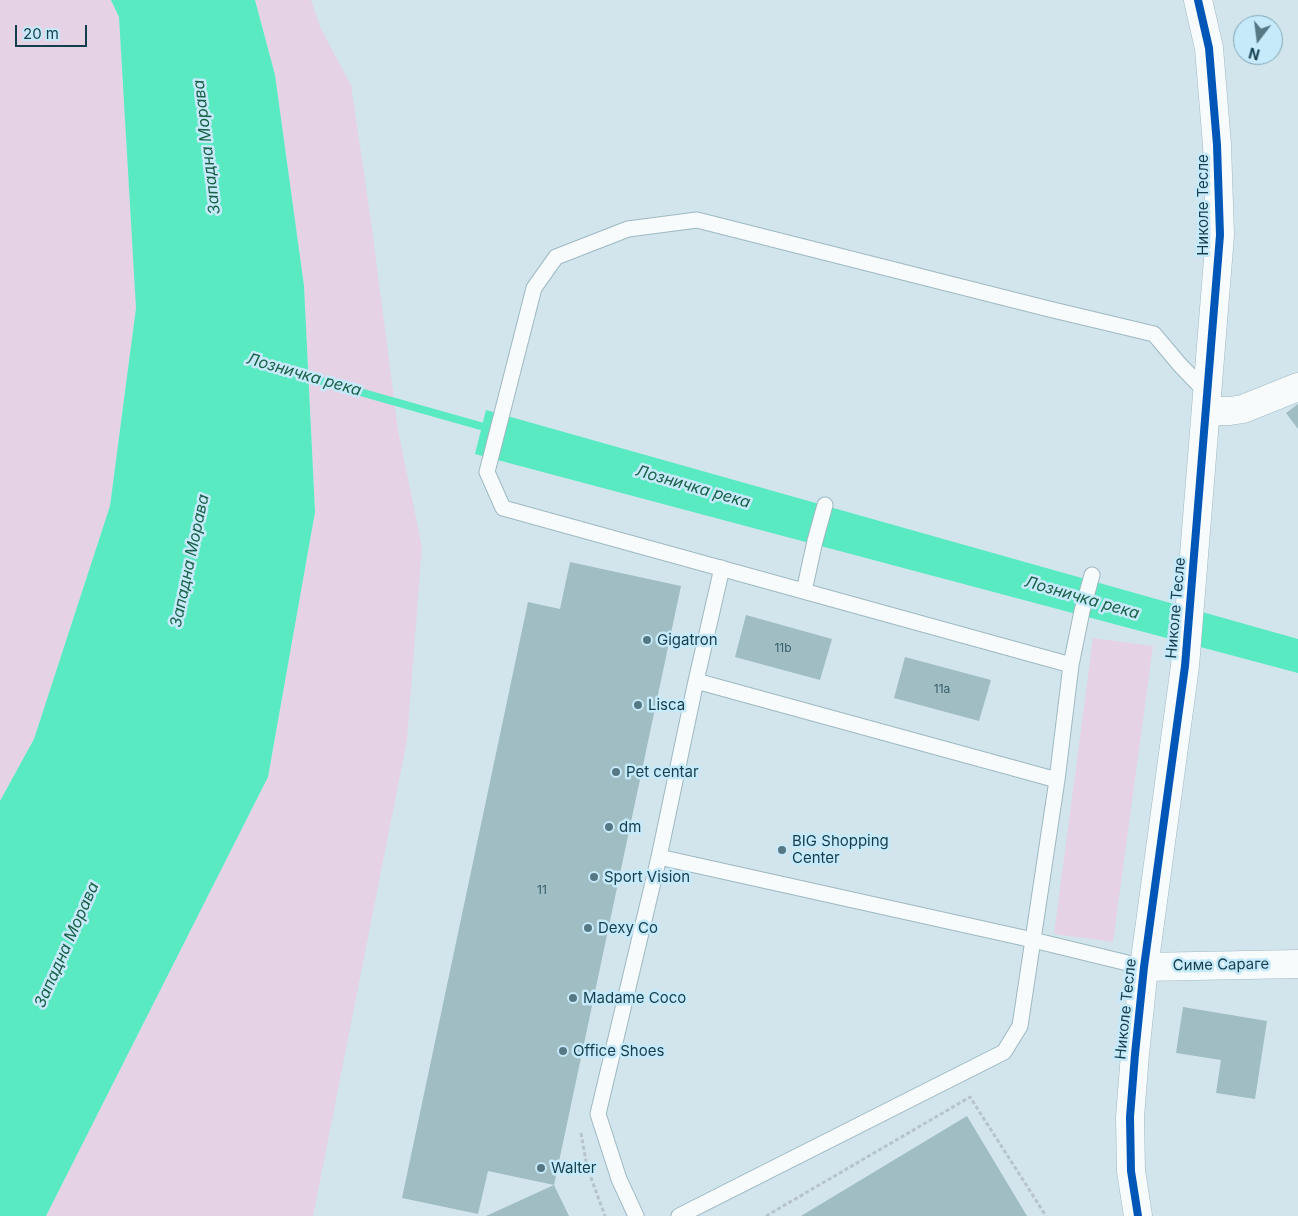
<!DOCTYPE html>
<meta charset="utf-8">
<style>
body{margin:0}
#map{position:relative;width:1298px;height:1216px;overflow:hidden;background:#d2e5ed;font-family:Inter,sans-serif}
canvas{display:block}
.north{position:absolute;left:1233px;top:15px;width:50px;height:50px;box-sizing:border-box;background:#c6eaf9;border:1px solid #7ea5b4;border-radius:50%;rotate:195deg;font-size:14px;font-weight:700;line-height:20px;text-align:center;color:#133e4d}
.north::after{content:'';display:block;margin:auto;width:18px;height:22px;background:#567885;clip-path:polygon(50% 0,100% 100%,50% 72%,0 100%)}
.scale{position:absolute;left:15px;top:25px;width:72px;height:22px;box-sizing:border-box;border:2px solid #133e4d;border-top:0;padding-left:6px;font-size:15px;line-height:18px;white-space:nowrap;color:#133e4d;-webkit-text-stroke:4px #c6eaf9;paint-order:stroke}
</style>
<div id="map">
<canvas width="1298" height="1216"></canvas>
<div class="north">N</div>
<div class="scale">20 m</div>
</div>
<script>
const c = document.querySelector('canvas').getContext('2d');
c.lineJoin = 'round';
function paint(path, color) {
  c.fillStyle = color;
  c.fill(path, 'evenodd');
}
function shape(rows) {
  const path = new Path2D();
  for (const r of rows) {
    path.moveTo(r[0], r[1]);
    for (let i = 2; i < r.length; i += 2) path.lineTo(r[i], r[i + 1]);
  }
  return path;
}
function strokePath(path, color, width, dash) {
  c.strokeStyle = color;
  c.lineWidth = width;
  c.lineCap = dash ? 'butt' : 'round';
  c.setLineDash(dash || []);
  c.stroke(path);
}
function write(font, color, halo, rows, align = 'center') {
  c.font = font + ' Inter,sans-serif';
  c.lineWidth = 5;
  c.setLineDash([]);
  c.textBaseline = 'middle';
  c.strokeStyle = halo;
  c.fillStyle = color;
  for (const [text, x, y, turn = 0] of rows) {
    c.save();
    c.translate(x, y);
    c.rotate((+turn || 0) * Math.PI / 180);
    c.textAlign = isNaN(turn) ? turn : align;
    if (halo) c.strokeText(text, 0, 0);
    c.fillText(text, 0, 0);
    c.restore();
  }
}
const green = shape([
 [0,0,111,0,119,17,136,308,110,506,34,739,0,801],
 [255,0,311,0,321,29,351,85,371,221,398,430,422,547,407,740,313,1216,46,1216,268,777,315,512,304,286,275,75],
 [1093,638,1153,646,1113,942,1054,934]
]);
const water = shape([
 [111,0,255,0,275,75,304,286,315,512,268,777,46,1216,0,1216,0,801,34,739,110,506,136,308,119,17],
 [486,410,1298,639,1298,673,475,454]
]);
const stream = shape([
 [300,375,491,429]
]);
const building = shape([
 [1298,404,1298,429,1286,413],
 [570,562,681,586,554,1185,488,1171,478,1214,402,1198,528,602,560,609],
 [746,615,832,639,820,680,735,657],
 [905,657,991,680,979,721,894,698],
 [1183,1007,1267,1021,1255,1099,1216,1093,1221,1060,1176,1053],
 [967,1116,1027,1216,801,1216],
 [554,1185,569,1216,486,1216]
]);
const path = shape([
 [581,1133,587,1167,605,1216],
 [766,1216,970,1097,1046,1216]
]);
const service = shape([
 [804,591,815,541,825,505],
 [1071,665,503,508,487,472,534,288,556,257,628,229,697,220,1049,309,1154,334,1180,365,1207,393],
 [696,681,1057,780],
 [659,857,1033,940,1144,967],
 [636,1216,619,1179,598,1114,659,857,696,681,722,568],
 [679,1216,1004,1052,1020,1026,1057,780,1071,665,1082,611,1092,575]
]);
const minor = shape([
 [1206,411,1230,411,1243,409,1298,387],
 [1144,967,1298,964]
]);
const tertiary = shape([
 [1138,1216,1131,1171,1130,1117,1135,1054,1144,967,1185,666,1220,235,1217,145,1209,48,1198,0]
]);
const cycleway = shape([
 [1138,1216,1131,1171,1130,1117,1135,1054,1144,967,1185,666,1220,235,1217,145,1209,48,1198,0]
]);
const markers = [
 [647,640,5,"#567885"],
 [638,705,5,"#567885"],
 [616,772,5,"#567885"],
 [609,827,5,"#567885"],
 [782,850,5,"#567885"],
 [594,877,5,"#567885"],
 [588,928,5,"#567885"],
 [573,998,5,"#567885"],
 [563,1051,5,"#567885"],
 [541,1168,5,"#567885"]
];
const numberNames = [
 ["11b",783,648],
 ["11a",942,689],
 ["11",542,890]
];
const streetNames = [
 ["Николе Тесле",1203,205,-90],
 ["Николе Тесле",1176,608,-85],
 ["Симе Сараге",1221,965,-1],
 ["Николе Тесле",1126,1009,-84]
];
const poiNames = [
 ["Gigatron",657,640],
 ["Lisca",648,705],
 ["Pet centar",626,772],
 ["dm",619,827],
 ["BIG Shopping",792,841],
 ["Center",792,858],
 ["Sport Vision",604,877],
 ["Dexy Co",598,928],
 ["Madame Coco",583,998],
 ["Office Shoes",573,1051],
 ["Walter",551,1168]
];
const waterNames = [
 ["Западна Морава",207,147,-97],
 ["Лозничка река",304,375,16],
 ["Лозничка река",693,487,16],
 ["Западна Морава",190,561,-78],
 ["Лозничка река",1082,598,16],
 ["Западна Морава",67,945,-66]
];
paint(green, '#e5d2e5');
paint(water, '#59eac2');
strokePath(stream, '#59eac2', 8);
paint(building, '#9fbdc3');
strokePath(service, '#9db9c3', 17);
strokePath(minor, '#9db9c3', 29);
strokePath(tertiary, '#9db9c3', 29);
strokePath(path, '#b7c4c9', 3, [4, 2.5]);
strokePath(service, '#f8fbfc', 15);
strokePath(minor, '#f8fbfc', 28);
strokePath(tertiary, '#f8fbfc', 28);
strokePath(cycleway, '#0057b8', 8);
for (const [x, y, r, color] of markers) {
  const dot = new Path2D();
  dot.arc(x, y, r, 0, 2 * Math.PI);
  c.fillStyle = color;
  c.fill(dot);
  strokePath(dot, '#c6eaf9', 2);
}
write('12px', '#365e6a', null, numberNames);
write('15px', '#133e4d', '#c6eaf9', streetNames);
write('15px', '#133e4d', '#c6eaf9', poiNames, 'left');
write('italic 16px', '#1a6047', '#c6eaf9', waterNames);
</script>
